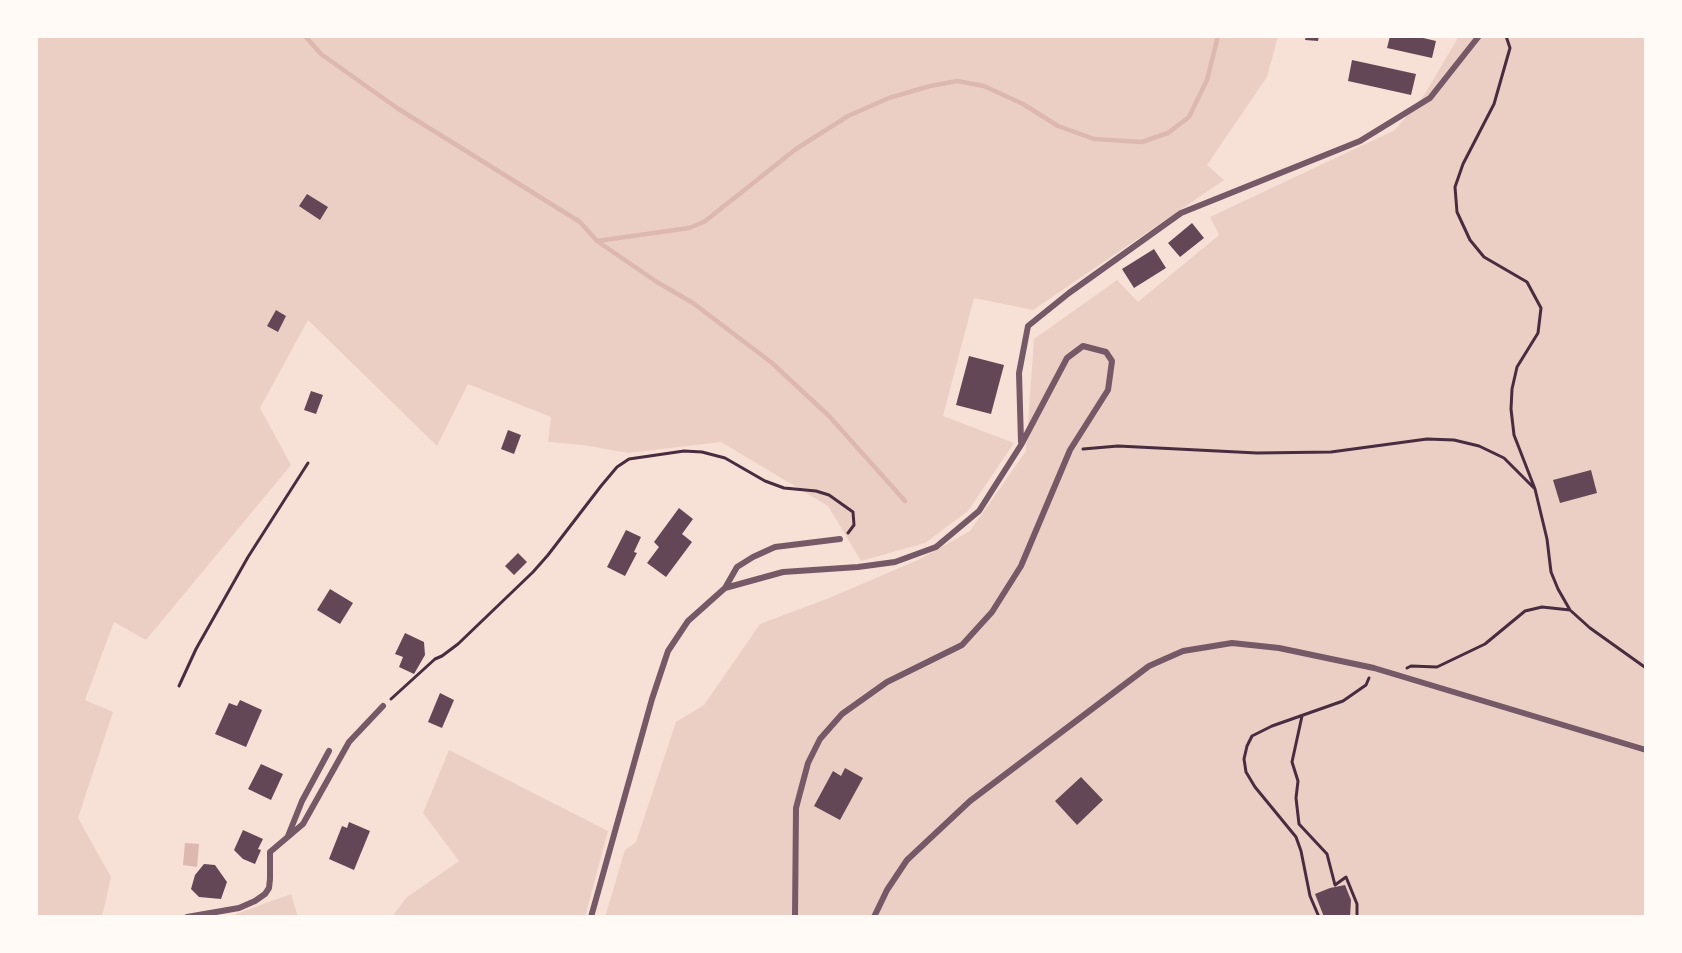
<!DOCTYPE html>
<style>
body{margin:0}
#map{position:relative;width:1682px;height:953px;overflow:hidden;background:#f7e1d7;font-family:"Source Sans 3",sans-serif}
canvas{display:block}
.frame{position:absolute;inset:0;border:38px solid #fffaf5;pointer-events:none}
</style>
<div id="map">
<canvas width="1682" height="953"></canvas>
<div class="frame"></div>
</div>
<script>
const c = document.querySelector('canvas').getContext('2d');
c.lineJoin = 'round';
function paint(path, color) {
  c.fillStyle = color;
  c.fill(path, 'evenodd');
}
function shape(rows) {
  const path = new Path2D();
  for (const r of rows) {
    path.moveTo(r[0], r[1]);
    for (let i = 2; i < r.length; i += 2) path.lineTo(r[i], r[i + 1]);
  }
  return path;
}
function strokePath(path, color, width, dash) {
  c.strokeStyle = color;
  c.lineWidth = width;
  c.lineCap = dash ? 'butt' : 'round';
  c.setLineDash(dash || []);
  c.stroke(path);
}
const green = shape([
 [36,36,1278,36,1267,77,1207,165,1224,180,1033,310,974,298,943,416,1014,443,968,511,925,543,861,561,828,506,721,442,628,453,583,445,548,442,551,417,468,384,437,446,308,320,260,408,291,465,146,640,114,622,85,700,113,712,78,818,111,877,102,917,36,917],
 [1459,36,1646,36,1646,917,605,917,625,850,636,842,676,722,704,705,760,624,829,598,918,560,970,531,1026,451,1034,339,1117,280,1138,302,1219,235,1210,217,1395,130,1424,95],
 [449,750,608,831,585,917,392,917,406,898,459,861,423,813],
 [291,894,298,917,228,917]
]);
const water = shape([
 [185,843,199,844,197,867,183,865]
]);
const stream = shape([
 [305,36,321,54,397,108,580,222,597,241,657,282,693,303,772,363,829,416,905,501],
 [597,241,689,228,704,222,796,149,848,116,889,98,930,86,957,81,984,86,1023,104,1058,126,1094,139,1142,142,1168,133,1189,117,1207,80,1218,36]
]);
const building = shape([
 [1306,36,1319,36,1318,41,1305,40],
 [1390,36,1415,36,1436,41,1432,58,1387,48],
 [1352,60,1416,74,1411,95,1348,81],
 [307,194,328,207,320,220,299,206],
 [1192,223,1204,238,1180,257,1168,243],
 [1154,249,1166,268,1134,288,1122,269],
 [276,310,286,316,278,332,267,326],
 [969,356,1004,365,991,414,956,405],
 [311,391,323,395,316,414,304,410],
 [508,430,521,435,514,454,501,449],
 [1591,470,1597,493,1560,503,1553,480],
 [679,508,693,519,682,534,692,542,666,577,647,563,659,547,654,542],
 [626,530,641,537,634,552,637,553,625,576,607,567],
 [518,553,527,562,514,575,505,566],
 [330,589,353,603,340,624,317,610],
 [405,633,424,642,425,655,414,674,399,667,403,657,395,654],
 [440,693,454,700,442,728,428,722],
 [240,700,262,710,246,747,215,734,229,703,237,706],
 [261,764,283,774,271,800,248,789],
 [845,768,863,778,840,820,814,806,833,771,841,776],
 [1081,777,1103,800,1077,825,1055,801],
 [349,822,370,831,354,870,329,859,342,826,347,828],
 [243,830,263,839,258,849,261,850,255,864,243,859,234,850],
 [204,864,215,865,227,882,221,899,199,897,191,889,195,875],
 [1345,885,1351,900,1350,917,1324,917,1315,894,1330,888]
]);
const path = shape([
 [1506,36,1510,48,1494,104,1463,164,1455,187,1457,212,1470,240,1484,257,1527,282,1541,308,1538,333,1517,367,1512,389,1511,409,1514,435,1535,489,1547,539,1551,572,1558,589,1570,610,1590,628,1646,668],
 [1083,449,1118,446,1257,453,1331,452,1427,439,1454,440,1479,446,1504,458,1534,488],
 [1407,668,1411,666,1437,667,1485,644,1525,611,1542,607,1570,610],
 [179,686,196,649,248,557,308,463],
 [391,699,435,659,442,656,458,644,533,572,548,555,601,486,617,467,629,459,684,451,702,452,725,458,765,481,784,488,816,491,829,495,853,512,854,525,848,533],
 [1302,716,1292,762,1298,781,1296,798,1299,824,1327,854,1335,885,1346,877,1357,904,1357,917],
 [1319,917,1310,896,1301,851,1296,837,1255,787,1246,772,1244,759,1247,746,1252,736,1272,726,1343,701,1366,685,1369,678]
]);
const minor = shape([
 [1021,442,1019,373,1028,326,1069,293,1181,213,1360,141,1430,98,1479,36],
 [725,588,737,567,753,557,775,547,840,539],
 [288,836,302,801,329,751],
 [187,917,239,908,255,901,265,894,269,888,270,879,270,852,303,824,349,742,383,706],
 [591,917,652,699,668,651,688,621,725,588,783,572,858,567,895,562,936,547,979,511,1021,445,1067,358,1083,346,1106,352,1112,361,1108,390,1070,450,1021,566,992,612,962,645,887,682,842,714,820,739,808,763,796,808,795,917],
 [874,917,887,890,907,860,970,801,1149,666,1183,651,1232,643,1279,648,1374,668,1646,750]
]);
paint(green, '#ebcfc5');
paint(water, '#dcb8b0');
strokePath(stream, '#dcb8b0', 4.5);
paint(building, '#644757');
strokePath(path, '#4a2c40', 3);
strokePath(minor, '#755966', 6);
</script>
